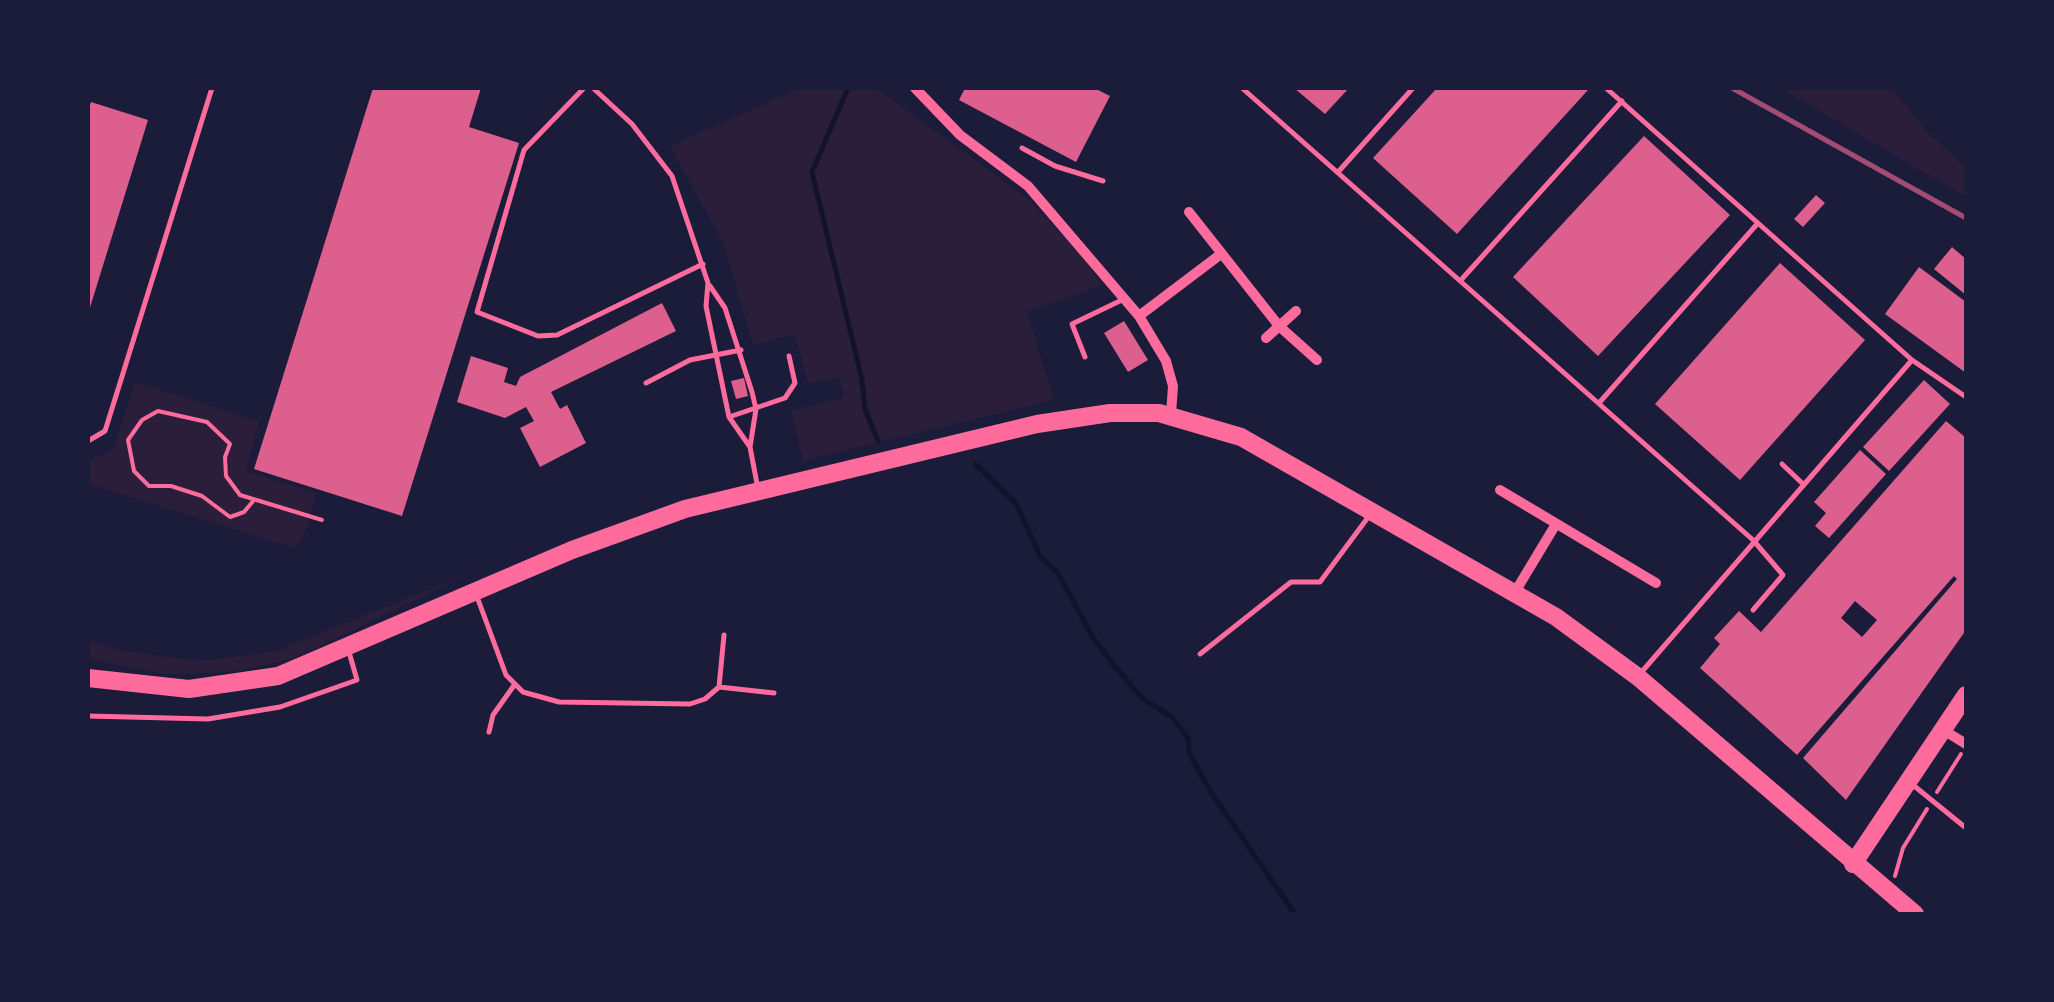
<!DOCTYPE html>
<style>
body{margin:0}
#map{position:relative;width:2054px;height:1002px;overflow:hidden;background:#1b1b3a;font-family:Overpass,sans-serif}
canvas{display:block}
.frame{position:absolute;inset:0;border:90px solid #1b1b3a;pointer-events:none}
</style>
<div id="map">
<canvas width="2054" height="1002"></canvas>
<div class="frame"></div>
</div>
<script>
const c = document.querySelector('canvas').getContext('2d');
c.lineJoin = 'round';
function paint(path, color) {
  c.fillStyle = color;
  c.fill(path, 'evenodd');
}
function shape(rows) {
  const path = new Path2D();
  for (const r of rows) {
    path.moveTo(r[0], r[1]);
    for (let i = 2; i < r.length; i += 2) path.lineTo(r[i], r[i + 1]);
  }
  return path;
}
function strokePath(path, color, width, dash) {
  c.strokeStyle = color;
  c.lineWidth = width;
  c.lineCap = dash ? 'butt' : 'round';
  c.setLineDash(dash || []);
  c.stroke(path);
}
const green = shape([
 [800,88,876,88,1027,198,1077,250,1102,285,1027,312,1054,400,803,461,791,411,844,397,839,377,808,384,795,334,753,345,724,245,670,146],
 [1780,88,1892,88,1927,132,1966,167,1966,197],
 [135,382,259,421,246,471,317,493,303,538,294,548,88,484,88,461,113,450],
 [473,572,297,657,234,672,163,674,88,659,88,640,118,650,199,661,274,652]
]);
const stream = shape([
 [848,88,812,172,862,380,865,409,878,441],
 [975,464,1016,503,1040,556,1058,573,1092,636,1113,664,1143,699,1172,717,1188,738,1189,753,1212,794,1295,914]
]);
const building = shape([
 [373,88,481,88,469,127,519,143,402,516,254,469],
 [965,88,1094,88,1110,96,1076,162,959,100],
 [1294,88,1349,88,1325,114],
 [1437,88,1586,88,1588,90,1457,234,1373,158],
 [91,102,148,120,88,314,88,112],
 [1644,136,1730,215,1598,356,1513,277],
 [1816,195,1825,203,1803,227,1794,219],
 [1952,247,1966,259,1966,295,1934,269],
 [1780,263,1865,340,1740,480,1655,404],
 [1919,267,1966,302,1966,373,1885,314],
 [662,303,676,331,551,392,560,409,567,405,586,443,540,467,520,428,534,421,526,407,505,418,457,402,471,356,508,368,504,382,516,386,520,377],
 [1124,321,1148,360,1128,372,1104,333],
 [744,378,748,396,736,399,731,381],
 [1924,380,1950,404,1889,471,1863,447],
 [1946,421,1966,438,1966,630,1846,800,1803,758,1957,579,1954,576,1797,755,1700,668,1720,644,1714,638,1739,611,1761,632],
 [1855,601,1877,620,1862,637,1841,618],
 [1860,450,1886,474,1829,538,1815,526,1826,513,1814,502]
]);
const path = shape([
 [254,500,244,512,230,517,202,496,171,486,149,486,134,471,128,440,142,420,158,411,207,422,230,444,225,457,226,476,240,495,322,520],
 [1937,792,1961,754],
 [1895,876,1903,848,1927,809]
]);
const service = shape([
 [584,88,524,150,477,312,538,336,557,335,703,264],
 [593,88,632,124,672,176,708,283,706,306,729,417,750,447],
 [1242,88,1753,540,1783,575,1753,610],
 [1606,88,1912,360,1966,397],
 [1022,148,1055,166,1103,181],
 [1339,171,1413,88],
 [1461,280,1622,101],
 [710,286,725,308,752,392,756,409,750,447,758,489],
 [1085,357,1072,324,1124,299],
 [646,383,690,360,741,350],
 [1599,403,1758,223],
 [729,417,785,398,795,383,789,356],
 [88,441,105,431,212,88],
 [1782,464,1803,484],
 [476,594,506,675,523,692,559,702,690,704,705,699,719,687,724,635],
 [1200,654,1291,582,1320,582,1369,516],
 [1639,675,1912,360],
 [719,687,774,693],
 [88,716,208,719,280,707,357,680,349,652],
 [489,732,493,715,515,684],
 [1913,785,1966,828]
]);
const minor = shape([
 [915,88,960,135,1028,186,1139,316,1166,361,1173,386,1171,414],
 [1189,212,1279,326,1317,360],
 [1139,316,1221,254],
 [1266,338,1296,311],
 [1500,490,1656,583],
 [1515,592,1556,524],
 [1945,731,1966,744]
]);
const primary = shape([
 [1853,864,1966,695]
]);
const trunk = shape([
 [88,678,189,689,278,676,572,550,685,509,1037,424,1110,413,1159,413,1241,437,1556,617,1638,677,1915,914]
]);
const rail = shape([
 [1732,88,1966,218]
]);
paint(green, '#2a1e3b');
strokePath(stream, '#12122b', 5);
paint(building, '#dd5f8e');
strokePath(path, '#ff6b9d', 4);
strokePath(service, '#ff6b9d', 5);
strokePath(minor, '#ff6b9d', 10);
strokePath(primary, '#ff6b9d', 18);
strokePath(trunk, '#ff6b9d', 18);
strokePath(rail, '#a44b75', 5);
</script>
